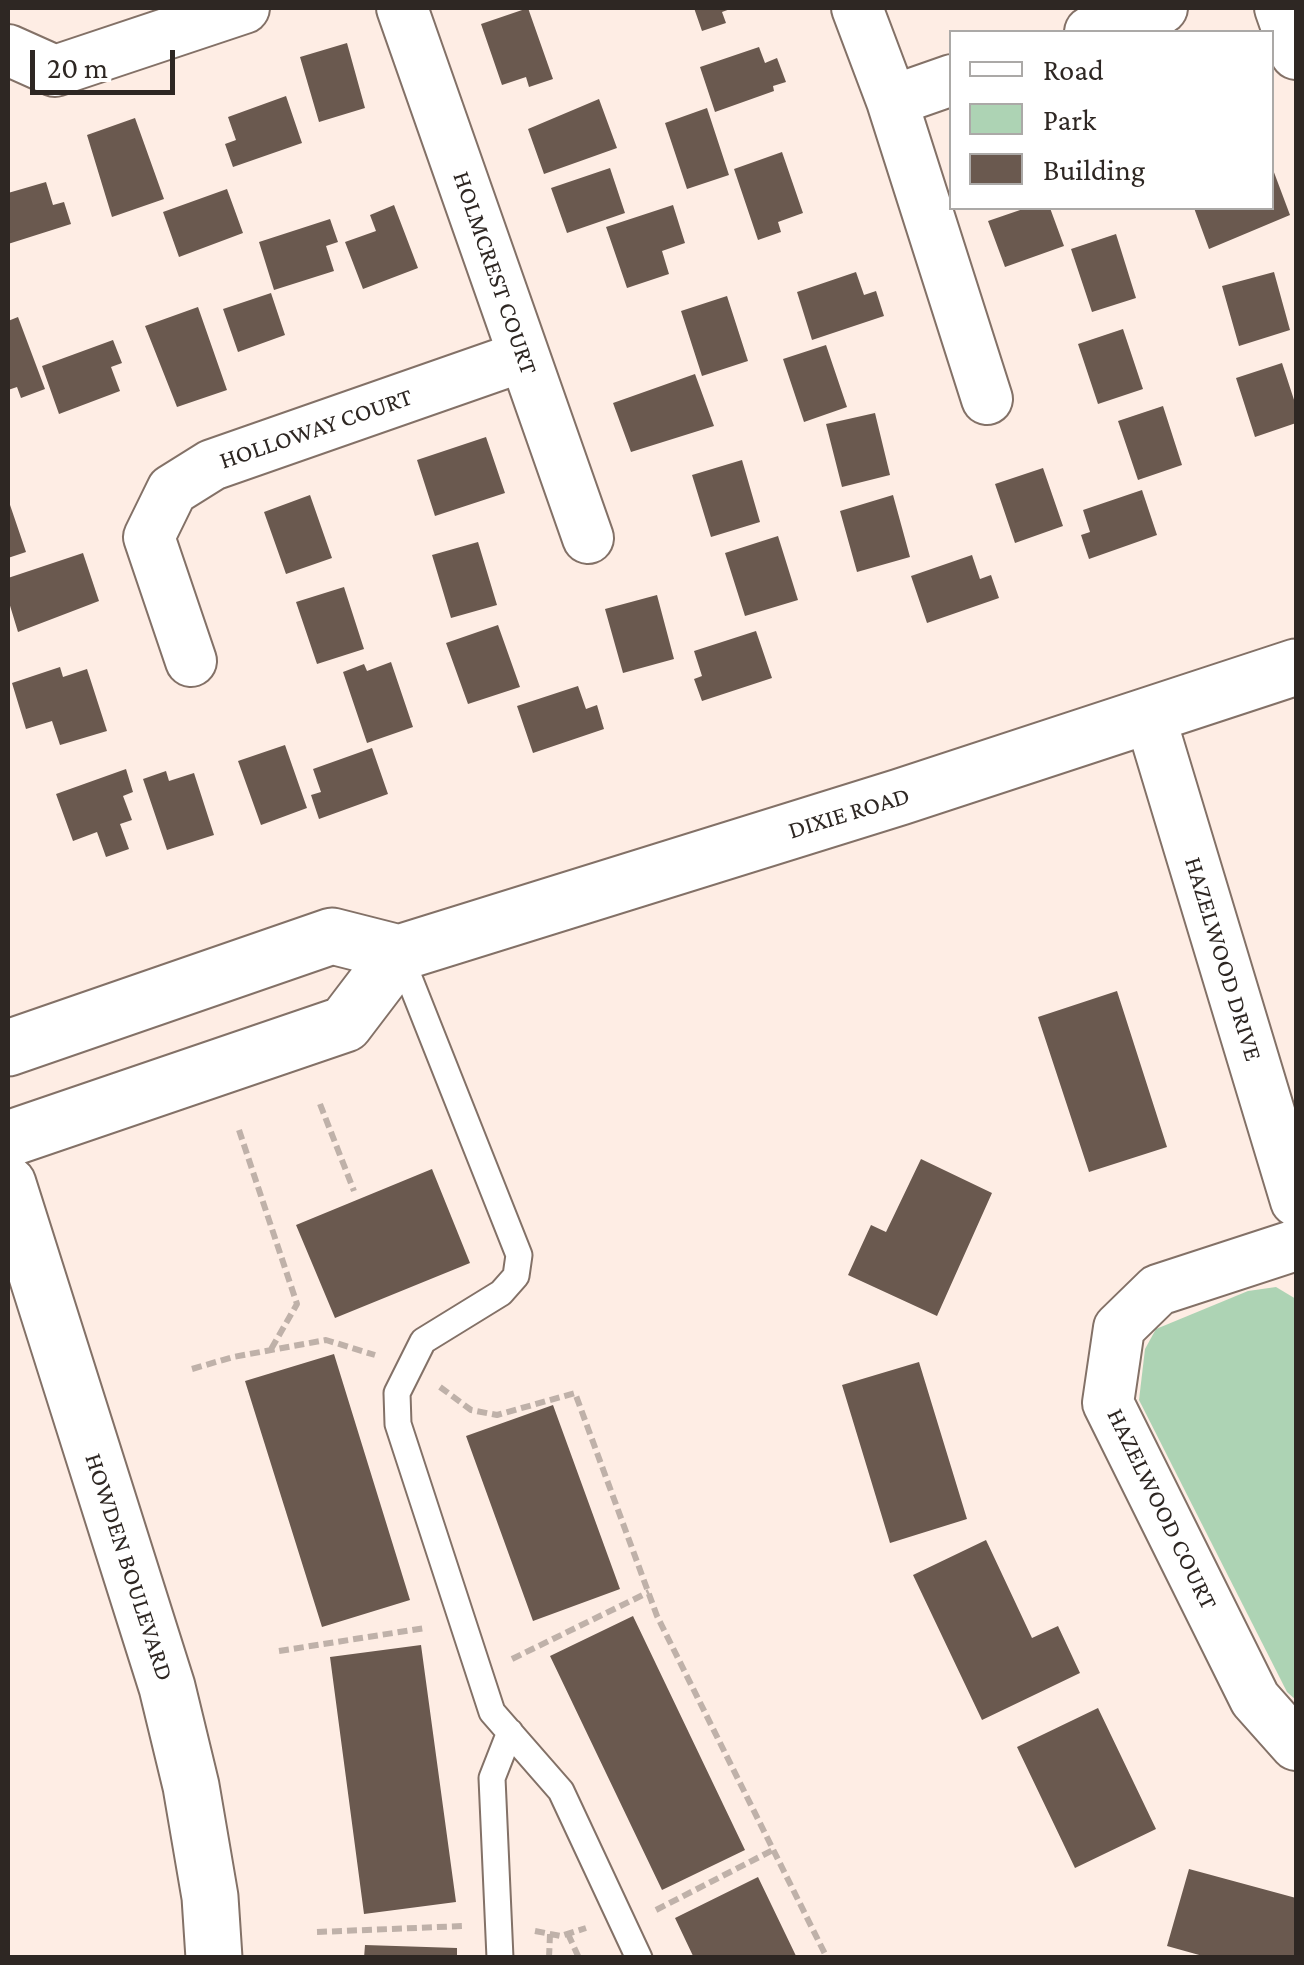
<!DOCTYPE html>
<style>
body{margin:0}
#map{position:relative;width:1304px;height:1965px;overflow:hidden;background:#feede4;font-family:"Crimson Pro",serif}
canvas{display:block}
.frame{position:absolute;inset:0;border:10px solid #2e2723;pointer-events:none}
.legend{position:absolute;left:949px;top:30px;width:325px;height:180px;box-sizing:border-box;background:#fff;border:2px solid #aba9a7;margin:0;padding:12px 18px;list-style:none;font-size:30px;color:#2e2723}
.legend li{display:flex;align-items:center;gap:20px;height:50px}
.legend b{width:50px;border:2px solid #aba9a7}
.scale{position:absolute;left:30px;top:50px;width:145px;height:45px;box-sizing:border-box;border:5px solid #2e2723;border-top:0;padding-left:12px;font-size:30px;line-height:35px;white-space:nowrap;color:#2e2723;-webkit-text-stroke:8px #fff;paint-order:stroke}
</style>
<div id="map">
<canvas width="1304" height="1965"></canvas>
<div class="frame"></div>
<ul class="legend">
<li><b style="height:12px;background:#fff"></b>Road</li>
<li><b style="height:28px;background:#add3b4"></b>Park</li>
<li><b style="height:28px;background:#6a594f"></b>Building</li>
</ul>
<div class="scale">20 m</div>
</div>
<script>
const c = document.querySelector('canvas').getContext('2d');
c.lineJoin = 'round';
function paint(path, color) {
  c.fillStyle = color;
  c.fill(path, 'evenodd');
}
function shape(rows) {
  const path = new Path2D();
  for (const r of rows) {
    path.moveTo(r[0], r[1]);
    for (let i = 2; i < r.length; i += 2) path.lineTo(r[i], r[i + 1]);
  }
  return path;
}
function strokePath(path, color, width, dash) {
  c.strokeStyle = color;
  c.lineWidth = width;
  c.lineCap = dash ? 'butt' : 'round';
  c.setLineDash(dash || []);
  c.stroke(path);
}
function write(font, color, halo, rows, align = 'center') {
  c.font = font + ' "Crimson Pro",serif';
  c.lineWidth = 10;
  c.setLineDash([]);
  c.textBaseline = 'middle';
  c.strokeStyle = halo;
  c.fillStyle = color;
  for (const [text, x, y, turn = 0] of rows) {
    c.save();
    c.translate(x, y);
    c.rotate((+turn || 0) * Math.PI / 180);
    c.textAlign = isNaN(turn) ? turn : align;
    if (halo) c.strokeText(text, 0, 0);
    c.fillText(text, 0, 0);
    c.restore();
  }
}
const green = shape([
 [1276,1287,1296,1299,1296,1700,1287,1692,1139,1400,1145,1349,1156,1329,1248,1291]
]);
const building = shape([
 [528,8,553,79,529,87,526,77,502,85,481,24],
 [694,8,733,8,722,12,726,23,702,31],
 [347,43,365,108,319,122,300,57],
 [759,47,765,63,777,58,786,82,773,86,774,91,715,112,700,67],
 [286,96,302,143,233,167,225,144,236,140,228,117],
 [599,99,617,148,544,174,528,129],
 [707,108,729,175,687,189,665,123],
 [135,118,164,199,112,217,87,135],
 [782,152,803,213,778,222,781,232,758,240,734,169],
 [1272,167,1290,215,1209,249,1194,208,1272,208],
 [610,168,625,213,567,233,551,188],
 [46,182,53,205,64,202,71,224,8,244,8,193],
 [227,189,243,233,179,257,163,212],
 [394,205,418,268,363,289,345,242,376,231,370,215],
 [673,205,685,243,662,251,669,274,627,288,606,227],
 [1026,208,1050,208,1064,246,1005,267,988,221],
 [330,219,338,242,326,246,334,271,274,290,259,242],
 [1116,234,1136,298,1092,312,1071,249],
 [856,272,864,295,876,291,884,316,812,340,797,292],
 [1274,272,1290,330,1239,346,1222,286],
 [271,293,285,335,238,352,223,309],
 [727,296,748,361,702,376,681,311],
 [198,307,227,390,177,407,145,326],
 [18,317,45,389,21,398,17,387,8,390,8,321],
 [1123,329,1143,389,1098,404,1078,344],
 [113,340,122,363,111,367,120,391,59,414,42,366],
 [826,345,847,407,804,422,783,359],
 [1282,363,1296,406,1296,423,1255,437,1236,378],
 [695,374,714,426,631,452,613,403],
 [1163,406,1182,465,1138,480,1118,421],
 [875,413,890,475,842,487,826,424],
 [486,437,505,493,435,516,417,460],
 [742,460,760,522,711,537,692,475],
 [1043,468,1063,526,1015,543,995,484],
 [1142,490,1157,535,1089,559,1081,535,1090,532,1083,510],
 [310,495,332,558,286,574,264,512],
 [893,495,910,557,857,572,840,511],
 [8,499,26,552,8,558],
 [778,536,798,600,745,616,725,553],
 [478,542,497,605,451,618,432,555],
 [83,553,99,601,18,632,8,599,8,578],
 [972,555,980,579,991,575,999,598,927,623,911,576],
 [344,587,364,649,317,664,296,602],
 [657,595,674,659,623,673,605,609],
 [498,625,520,687,468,704,446,643],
 [756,631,772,678,702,701,694,679,702,676,694,651],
 [391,662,413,727,367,743,343,672,364,664,367,671],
 [60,667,63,677,87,669,107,731,60,745,52,721,26,729,12,683],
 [578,686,586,709,597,705,604,729,533,753,517,706],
 [285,745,307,808,261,825,238,761],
 [372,748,388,794,319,819,311,795,321,792,313,769],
 [126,769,133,792,123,796,132,820,120,824,129,849,106,857,97,832,73,841,56,794],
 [166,771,169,781,194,773,214,835,167,850,143,779],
 [1117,991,1167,1147,1089,1172,1038,1017],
 [921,1159,992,1193,937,1316,848,1275,871,1225,886,1232],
 [432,1169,470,1263,335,1318,296,1225],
 [334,1354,410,1600,322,1627,245,1381],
 [919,1362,967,1519,890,1543,842,1385],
 [553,1405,620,1589,533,1621,466,1436],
 [986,1540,1032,1638,1058,1626,1080,1673,982,1720,913,1575],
 [633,1616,745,1850,662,1890,550,1656],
 [421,1645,456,1902,364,1914,330,1657],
 [1098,1708,1156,1829,1075,1868,1017,1747],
 [1189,1869,1296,1898,1296,1958,1210,1958,1167,1946],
 [758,1877,797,1958,694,1958,675,1918],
 [365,1945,457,1948,457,1958,364,1958]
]);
const path = shape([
 [320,1104,354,1191],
 [239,1130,297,1304,270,1351],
 [192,1369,233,1357,326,1340,375,1355],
 [440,1387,471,1410,497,1415,575,1393,657,1616,827,1958],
 [279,1651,425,1628],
 [512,1659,649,1592],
 [656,1910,775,1849],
 [535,1931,561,1936,586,1928],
 [317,1932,463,1926],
 [568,1934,579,1958],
 [549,1958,550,1934]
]);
const service = shape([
 [400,955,519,1255,516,1276,501,1293,423,1341,397,1393,398,1424,492,1712,561,1791,639,1958],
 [500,1958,492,1778,510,1732]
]);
const minor = shape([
 [402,8,588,538],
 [857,8,892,101,987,399],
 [1280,8,1296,54],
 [1090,32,1162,8],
 [8,50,55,71,244,8],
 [892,101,952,80],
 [191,661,149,537,172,490,212,465,524,356],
 [1150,717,1296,1201],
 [1296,1245,1158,1290,1119,1328,1108,1403,1255,1699,1296,1745]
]);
const tertiary = shape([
 [8,1184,167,1687,191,1786,210,1897,214,1958]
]);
const secondary = shape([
 [8,1048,332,936,399,953,900,797,1296,667],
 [8,1139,345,1024,399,953]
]);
const streetNames = [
 ["HOLMCREST COURT",495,273,71],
 ["HOLLOWAY COURT",316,429,-19],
 ["DIXIE ROAD",849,813,-17],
 ["HAZELWOOD DRIVE",1223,959,73],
 ["HAZELWOOD COURT",1162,1509,64],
 ["HOWDEN BOULEVARD",129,1567,72]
];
paint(green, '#add3b4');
paint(building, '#6a594f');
strokePath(service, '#837167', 29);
strokePath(minor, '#837167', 54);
strokePath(tertiary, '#837167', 59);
strokePath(secondary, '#837167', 59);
strokePath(path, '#bfb1a9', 6, [10, 5]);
strokePath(service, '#fff', 25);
strokePath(minor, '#fff', 50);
strokePath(tertiary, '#fff', 55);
strokePath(secondary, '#fff', 55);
write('25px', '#2e2723', '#fff', streetNames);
</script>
